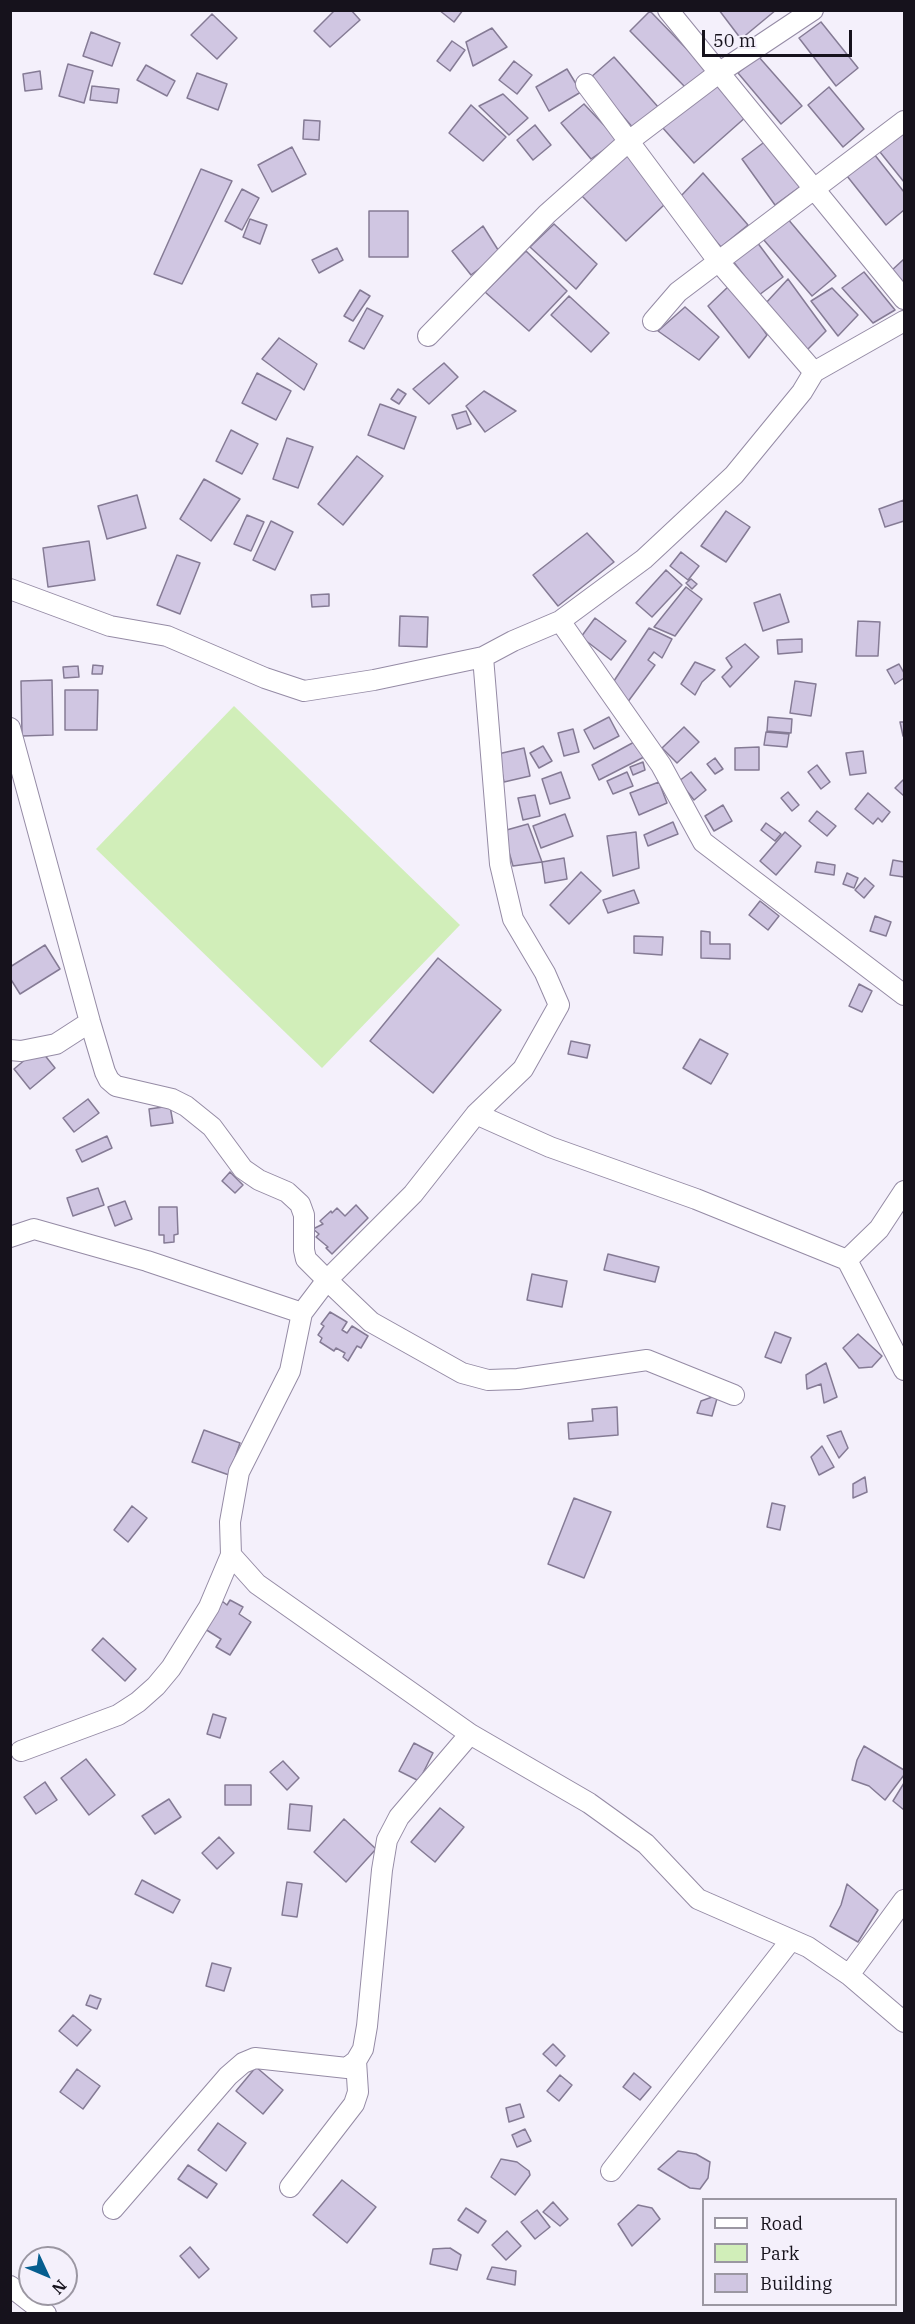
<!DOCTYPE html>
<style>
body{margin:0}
#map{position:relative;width:915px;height:2324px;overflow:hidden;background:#f4f0fb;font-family:"IBM Plex Serif",serif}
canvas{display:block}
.frame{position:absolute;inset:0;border:12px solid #16121c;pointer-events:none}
.legend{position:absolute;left:702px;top:2198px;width:195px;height:108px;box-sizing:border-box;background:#f4f0fb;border:2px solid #9b97a2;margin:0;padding:8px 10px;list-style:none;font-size:18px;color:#16121c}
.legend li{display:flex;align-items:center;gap:12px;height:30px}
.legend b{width:30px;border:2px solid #9b97a2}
.north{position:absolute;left:18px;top:2246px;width:60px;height:60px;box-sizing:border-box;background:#f4f0fb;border:2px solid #9b97a2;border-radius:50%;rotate:134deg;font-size:16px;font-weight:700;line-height:24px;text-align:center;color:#16121c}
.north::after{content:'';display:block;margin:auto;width:21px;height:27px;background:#065e8f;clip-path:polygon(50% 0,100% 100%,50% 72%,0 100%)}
.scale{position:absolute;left:702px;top:30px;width:150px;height:27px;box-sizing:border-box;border:3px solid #16121c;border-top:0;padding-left:8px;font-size:18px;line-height:21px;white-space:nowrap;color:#16121c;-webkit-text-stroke:4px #f4f0fb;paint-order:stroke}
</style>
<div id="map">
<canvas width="915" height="2324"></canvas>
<div class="frame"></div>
<ul class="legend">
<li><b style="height:8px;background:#fff"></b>Road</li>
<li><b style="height:16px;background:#d1eeb9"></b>Park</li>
<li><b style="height:16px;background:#d0c6e2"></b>Building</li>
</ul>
<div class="north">N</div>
<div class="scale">50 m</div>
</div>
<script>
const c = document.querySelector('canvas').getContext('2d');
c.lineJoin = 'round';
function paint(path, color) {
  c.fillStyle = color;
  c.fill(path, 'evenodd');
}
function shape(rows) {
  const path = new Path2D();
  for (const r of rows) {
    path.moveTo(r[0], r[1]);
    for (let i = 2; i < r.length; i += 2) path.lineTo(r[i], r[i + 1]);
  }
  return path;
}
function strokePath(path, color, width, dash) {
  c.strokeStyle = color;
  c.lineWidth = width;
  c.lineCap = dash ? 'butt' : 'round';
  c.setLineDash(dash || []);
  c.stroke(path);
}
const green = shape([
 [234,706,460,925,322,1068,96,849]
]);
const building = shape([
 [335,10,351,10,360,20,330,47,314,31,335,10],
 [439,10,463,10,454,22,439,10],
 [719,10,776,10,741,39,719,10],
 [650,11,707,70,687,89,630,31,650,11],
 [212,14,237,38,217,59,191,35,212,14],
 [821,22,858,68,836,86,799,38,821,22],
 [492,28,507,47,473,66,466,42,492,28],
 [91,32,120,43,112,66,83,56,91,32],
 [452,41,465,50,450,71,437,61,452,41],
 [758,56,802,106,781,124,738,73,758,56],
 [614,57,659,108,634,129,590,78,614,57],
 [514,61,532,75,517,94,499,80,514,61],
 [68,64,93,71,84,103,59,96,68,64],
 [146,65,175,81,167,96,137,80,146,65],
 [567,69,581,92,549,111,536,87,567,69],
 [40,71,42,89,25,91,23,74,40,71],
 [197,73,227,84,218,110,187,98,197,73],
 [716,81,747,116,694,163,662,127,716,81],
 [92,86,119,89,117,103,90,100,92,86],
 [829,87,864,129,843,147,808,105,829,87],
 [503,94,528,118,509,135,479,106,503,94],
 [584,104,618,140,591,159,561,123,584,104],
 [471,105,506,137,483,161,449,133,471,105],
 [304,120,320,121,319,140,303,139,304,120],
 [535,125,551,145,533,160,517,140,535,125],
 [903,132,904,134,904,182,880,152,903,132],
 [767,140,801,186,775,205,742,159,767,140],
 [292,147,306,174,272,192,258,165,292,147],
 [627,153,664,205,626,241,582,196,627,153],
 [874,154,904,192,904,210,886,225,847,176,874,154],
 [201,169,232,181,182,284,154,274,201,169],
 [703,173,748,225,721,247,679,198,703,173],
 [242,189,259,198,242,230,225,221,242,189],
 [369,211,408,211,408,257,369,257,369,211],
 [787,218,836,276,812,296,763,239,787,218],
 [250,219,267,225,260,244,243,237,250,219],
 [554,224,597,264,576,289,530,247,554,224],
 [483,226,500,253,471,275,452,251,483,226],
 [754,238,783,277,759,295,729,256,754,238],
 [337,248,343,260,319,273,312,260,337,248],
 [526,251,567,291,529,331,485,292,526,251],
 [904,259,904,287,891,271,904,259],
 [864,272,895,310,873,323,842,288,864,272],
 [788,279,826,331,806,351,765,304,788,279],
 [731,284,767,335,749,358,708,306,731,284],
 [832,288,858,315,838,336,811,301,832,288],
 [360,290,370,296,353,321,344,316,360,290],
 [569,296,609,333,591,352,551,315,569,296],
 [685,307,719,337,699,360,658,331,685,307],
 [367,308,383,316,364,349,349,341,367,308],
 [279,338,317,364,304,390,262,359,279,338],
 [444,363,458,377,429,404,413,389,444,363],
 [257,373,291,391,276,420,242,403,257,373],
 [398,389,406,394,399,404,391,399,398,389],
 [484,391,516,411,485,432,466,406,484,391],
 [380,404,416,417,404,449,368,435,380,404],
 [466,411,471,424,457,429,452,415,466,411],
 [231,430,258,444,242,474,216,461,231,430],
 [287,438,313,447,298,488,273,479,287,438],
 [357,456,383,476,343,525,318,504,357,456],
 [204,479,240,499,211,541,180,519,204,479],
 [137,495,146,528,107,539,98,506,137,495],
 [904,500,904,521,885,527,879,509,904,500],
 [726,511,750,527,726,562,701,546,726,511],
 [247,515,264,522,251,551,234,544,247,515],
 [271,521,293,532,275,570,253,560,271,521],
 [587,533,614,562,558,606,533,575,587,533],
 [89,541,95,580,48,587,43,548,89,541],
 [681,552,699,566,688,580,670,566,681,552],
 [177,555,200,563,180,614,157,605,177,555],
 [666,570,682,585,652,617,636,603,666,570],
 [691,579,697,584,692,589,686,583,691,579],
 [686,587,702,599,675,636,654,627,686,587],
 [329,594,329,606,312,607,311,595,329,594],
 [780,594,789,622,763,631,754,603,780,594],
 [400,616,428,617,427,647,399,646,400,616],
 [595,618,626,641,611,660,581,637,595,618],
 [858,621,880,622,878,656,856,656,858,621],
 [649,628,672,639,662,658,654,652,648,660,655,665,627,703,610,687,649,628],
 [802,639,802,652,778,654,777,640,802,639],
 [745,644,759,657,730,687,722,677,732,667,726,658,745,644],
 [695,662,715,670,702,682,695,695,681,684,695,662],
 [899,664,904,673,904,678,895,684,887,670,899,664],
 [93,665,103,666,102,674,92,674,93,665],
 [78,666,79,677,64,678,63,667,78,666],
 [52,680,53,735,22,736,21,681,52,680],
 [795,681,816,684,811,716,790,713,795,681],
 [65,690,98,690,97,730,65,730,65,690],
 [609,717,619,736,594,749,584,730,609,717],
 [768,717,792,719,791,733,767,731,768,717],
 [900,722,904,722,904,736,903,736,900,722],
 [684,727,699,742,677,763,662,748,684,727],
 [573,729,579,752,564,756,558,733,573,729],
 [766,732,789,734,787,747,764,745,766,732],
 [636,741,644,757,599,780,592,765,636,741],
 [543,746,552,761,539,768,530,753,543,746],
 [759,747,759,770,735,770,735,748,759,747],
 [524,748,530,776,504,782,498,754,524,748],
 [863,751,866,773,850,775,846,753,863,751],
 [715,758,723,769,715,774,707,764,715,758],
 [643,762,645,770,633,775,630,767,643,762],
 [817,765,830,782,821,789,808,772,817,765],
 [561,772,570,798,550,804,542,779,561,772],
 [627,772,633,786,613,794,607,781,627,772],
 [691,772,706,790,694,800,679,781,691,772],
 [903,780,904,781,904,796,895,788,903,780],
 [659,782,667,803,639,815,630,793,659,782],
 [788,792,799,805,792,811,781,798,788,792],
 [868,793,890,812,882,822,878,818,873,824,855,809,868,793],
 [535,795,540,816,523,820,518,798,535,795],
 [723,805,732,821,714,831,705,816,723,805],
 [817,811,836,826,827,836,809,821,817,811],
 [565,814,573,836,541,848,533,826,565,814],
 [673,822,678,834,648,846,644,835,673,822],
 [766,823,781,834,775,841,761,830,766,823],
 [528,824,542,862,513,866,503,831,528,824],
 [636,832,639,868,613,876,607,836,636,832],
 [785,832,801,846,776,875,760,861,785,832],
 [564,858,567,879,545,883,542,862,564,858],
 [893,860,904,862,904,877,890,875,893,860],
 [817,862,835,865,834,875,815,872,817,862],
 [581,872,601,891,569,924,550,905,581,872],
 [847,873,858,878,854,888,843,884,847,873],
 [865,878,874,886,864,898,855,890,865,878],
 [634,890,639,903,608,913,603,900,634,890],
 [760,901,779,916,768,930,749,915,760,901],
 [875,916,891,922,886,936,870,931,875,916],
 [701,931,710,932,710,944,730,944,730,959,701,958,701,931],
 [634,936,663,937,662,955,634,953,634,936],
 [45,945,60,969,20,994,10,978,10,967,45,945],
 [438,958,501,1010,433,1093,370,1041,438,958],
 [859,984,872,991,862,1012,849,1006,859,984],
 [700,1039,728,1054,711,1084,683,1068,700,1039],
 [571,1041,590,1045,587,1058,568,1054,571,1041],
 [39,1048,55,1068,30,1089,14,1069,39,1048],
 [88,1099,99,1113,74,1132,63,1118,88,1099],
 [170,1106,173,1123,151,1126,149,1109,170,1106],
 [107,1136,112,1148,82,1162,76,1150,107,1136],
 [230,1172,243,1185,235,1193,222,1181,230,1172],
 [98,1188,104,1205,73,1216,67,1198,98,1188],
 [125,1201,132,1219,115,1226,108,1207,125,1201],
 [356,1205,368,1218,332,1254,326,1248,328,1247,316,1237,319,1234,313,1229,323,1224,320,1221,331,1211,332,1213,337,1208,345,1216,356,1205],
 [159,1207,177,1207,178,1234,174,1235,174,1242,164,1243,164,1235,159,1235,159,1207],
 [608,1254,659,1267,655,1282,604,1270,608,1254],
 [532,1274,567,1281,562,1307,527,1300,532,1274],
 [330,1312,347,1322,342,1330,347,1333,352,1326,368,1336,361,1348,357,1346,348,1361,343,1357,345,1353,336,1348,334,1351,320,1342,322,1338,318,1335,324,1326,321,1324,330,1312],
 [775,1332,791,1338,781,1363,765,1357,775,1332],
 [858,1334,882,1356,872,1367,859,1368,843,1348,858,1334],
 [826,1363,837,1397,824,1403,821,1384,807,1389,806,1375,826,1363],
 [718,1395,712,1416,697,1413,701,1401,718,1395],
 [617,1407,618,1435,569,1439,568,1423,593,1421,592,1409,617,1407],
 [204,1430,240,1443,229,1475,192,1462,204,1430],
 [841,1431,848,1448,839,1458,827,1436,841,1431],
 [822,1446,834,1467,819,1475,811,1457,822,1446],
 [865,1477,867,1492,853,1498,853,1484,865,1477],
 [574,1498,611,1512,584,1578,548,1564,574,1498],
 [772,1503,785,1506,780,1530,767,1527,772,1503],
 [132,1506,147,1518,128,1542,114,1530,132,1506],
 [230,1600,243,1607,239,1614,251,1622,230,1655,216,1647,221,1639,205,1629,222,1601,227,1605,230,1600],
 [103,1638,136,1669,125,1681,92,1650,103,1638],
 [213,1714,226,1718,220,1738,207,1734,213,1714],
 [414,1743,433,1753,419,1781,399,1771,414,1743],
 [864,1746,904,1770,904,1775,885,1800,869,1786,852,1780,857,1760,864,1746],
 [86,1759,115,1795,89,1815,61,1778,86,1759],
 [283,1761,299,1778,287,1790,270,1772,283,1761],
 [45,1782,57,1800,36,1814,24,1797,45,1782],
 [904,1783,904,1810,893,1801,904,1783],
 [225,1785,251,1785,251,1805,225,1805,225,1785],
 [169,1799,181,1817,155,1834,142,1816,169,1799],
 [290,1804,312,1806,310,1831,288,1829,290,1804],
 [440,1808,464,1827,435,1862,411,1842,440,1808],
 [344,1819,376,1849,346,1882,314,1852,344,1819],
 [219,1837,234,1853,217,1869,202,1853,219,1837],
 [142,1880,180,1900,173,1913,135,1894,142,1880],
 [287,1882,302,1884,297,1917,282,1915,287,1882],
 [847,1884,878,1910,858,1942,830,1926,841,1905,847,1884],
 [212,1963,231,1968,224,1991,206,1986,212,1963],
 [90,1995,101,1999,97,2009,86,2005,90,1995],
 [73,2015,91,2030,77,2046,59,2031,73,2015],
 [553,2044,565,2056,556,2066,543,2054,553,2044],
 [256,2067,283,2090,263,2114,236,2091,256,2067],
 [77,2069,100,2086,83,2109,60,2092,77,2069],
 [634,2073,651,2087,640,2100,623,2087,634,2073],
 [560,2075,572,2085,559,2101,547,2091,560,2075],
 [520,2104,524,2117,509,2122,506,2108,520,2104],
 [218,2123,246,2143,226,2171,198,2150,218,2123],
 [525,2129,531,2141,517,2147,512,2135,525,2129],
 [678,2151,696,2154,710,2162,708,2178,700,2189,690,2188,658,2169,678,2151],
 [501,2159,517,2162,529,2171,530,2175,515,2195,491,2177,501,2159],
 [188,2165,217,2184,207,2198,178,2179,188,2165],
 [342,2180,376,2207,347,2243,313,2215,342,2180],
 [553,2202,568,2219,560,2226,543,2212,553,2202],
 [638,2205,652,2208,660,2219,632,2246,618,2224,638,2205],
 [466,2208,486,2221,478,2233,458,2220,466,2208],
 [537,2210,550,2227,535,2239,521,2222,537,2210],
 [507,2231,521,2246,506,2260,492,2245,507,2231],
 [190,2247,209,2269,199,2278,180,2256,190,2247],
 [450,2248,461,2255,457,2270,430,2264,433,2249,450,2248],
 [492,2267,516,2271,515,2285,487,2279,492,2267]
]);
const street = shape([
 [668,10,904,299],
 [586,84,718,261,814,372],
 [653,321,678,292,904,121],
 [428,336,547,214,629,141,720,72,813,10],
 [10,589,110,626,167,636,265,678,304,691,374,680,483,657,513,641,560,621,644,559,734,475,802,392,814,372,904,321],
 [560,621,661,765,703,842,904,995],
 [483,657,500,864,513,919,545,973,559,1005,523,1069,476,1114,413,1194,327,1280,302,1313,290,1371,239,1472,230,1522,231,1555,257,1584,470,1734,589,1803,646,1844,698,1899,808,1947,849,1975,904,2022],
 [10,728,90,1022,105,1072,109,1080,116,1086,172,1099,186,1106,212,1127,243,1169,259,1180,287,1192,300,1204,304,1215,304,1250,306,1259,327,1280,371,1322,462,1373,488,1380,518,1379,647,1360,734,1395],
 [10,1050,21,1051,56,1044,90,1022],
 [476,1114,550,1147,696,1199,847,1260,904,1370],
 [10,1237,34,1229,147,1261,302,1313],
 [847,1260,879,1229,904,1191],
 [21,1751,118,1715,138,1702,156,1686,171,1668,209,1607,231,1555],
 [849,1975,904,1900],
 [611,2171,791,1940],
 [290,2187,354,2104,358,2092,356,2061],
 [113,2209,228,2076,243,2063,255,2058,347,2068,356,2061,363,2049,367,2026,382,1870,387,1840,399,1817,470,1734],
 [10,2286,46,2314]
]);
paint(green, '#d1eeb9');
paint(building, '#d0c6e2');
strokePath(building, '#857b95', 1.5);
strokePath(street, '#958ba5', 22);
strokePath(street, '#fff', 20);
</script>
